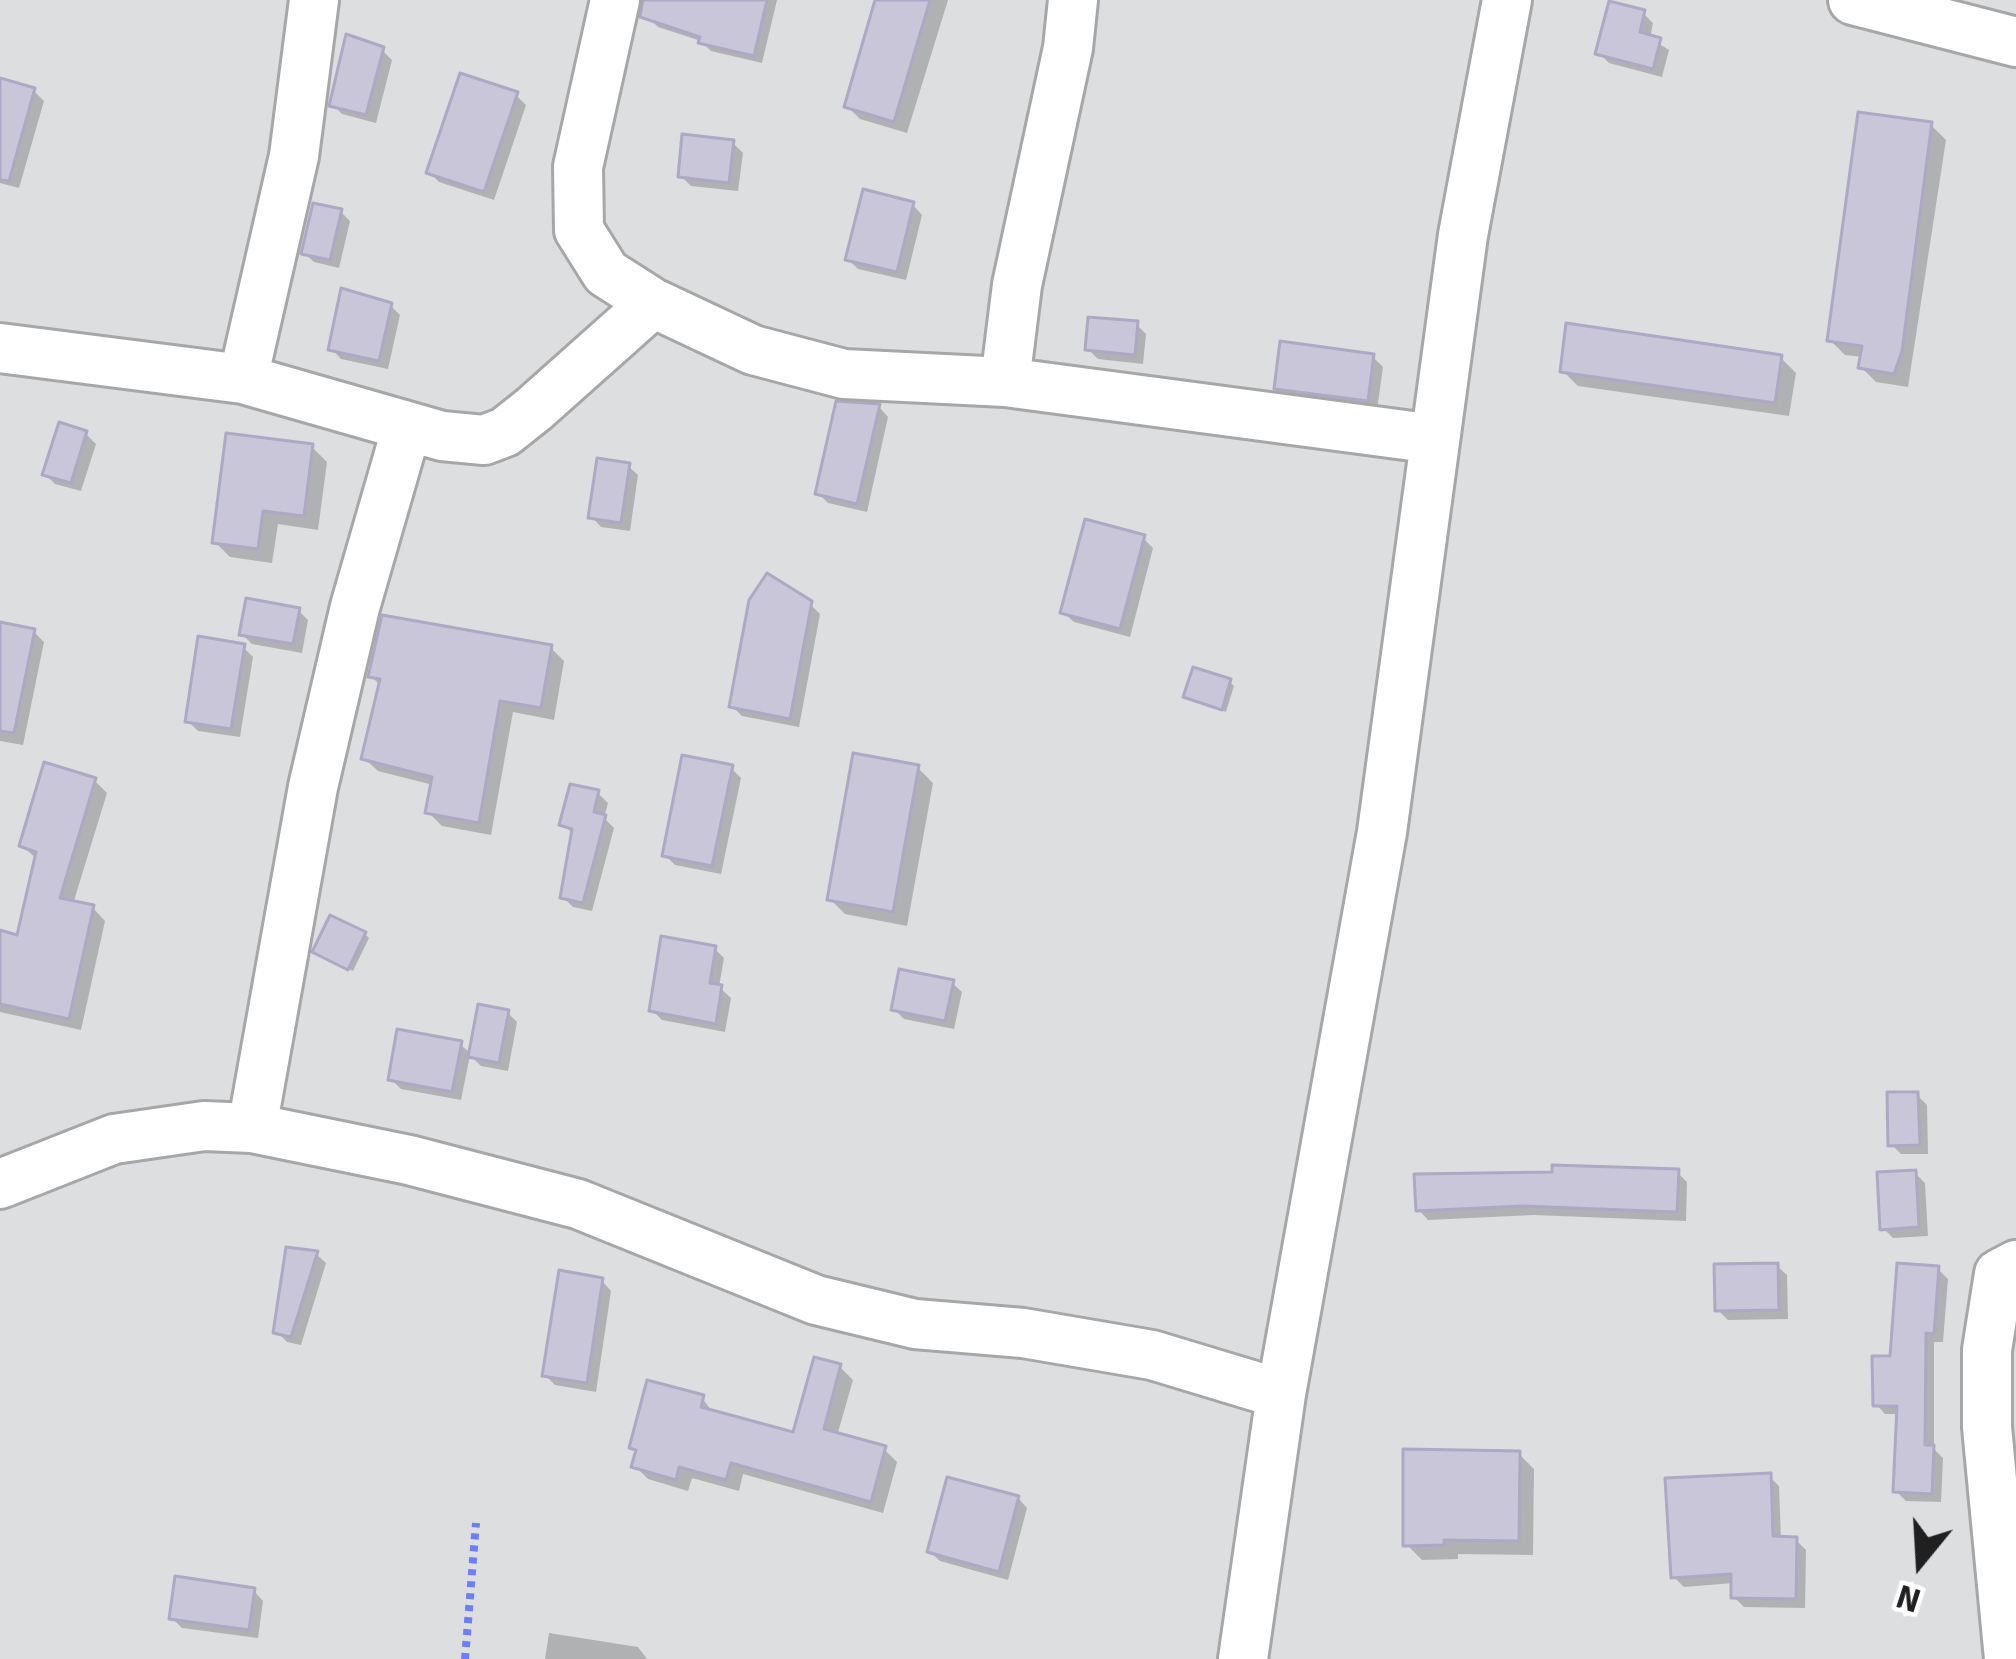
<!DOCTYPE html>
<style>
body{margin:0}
#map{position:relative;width:2016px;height:1659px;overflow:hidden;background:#ebe6f1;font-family:Signika,sans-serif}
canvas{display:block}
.north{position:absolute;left:1860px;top:1503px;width:120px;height:120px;-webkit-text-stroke:9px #fff;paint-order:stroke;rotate:198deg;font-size:33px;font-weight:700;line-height:48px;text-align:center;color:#202020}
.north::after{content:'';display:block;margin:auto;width:42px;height:54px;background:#202020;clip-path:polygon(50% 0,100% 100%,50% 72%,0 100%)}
</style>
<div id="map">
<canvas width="2016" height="1659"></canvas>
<div class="north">N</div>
</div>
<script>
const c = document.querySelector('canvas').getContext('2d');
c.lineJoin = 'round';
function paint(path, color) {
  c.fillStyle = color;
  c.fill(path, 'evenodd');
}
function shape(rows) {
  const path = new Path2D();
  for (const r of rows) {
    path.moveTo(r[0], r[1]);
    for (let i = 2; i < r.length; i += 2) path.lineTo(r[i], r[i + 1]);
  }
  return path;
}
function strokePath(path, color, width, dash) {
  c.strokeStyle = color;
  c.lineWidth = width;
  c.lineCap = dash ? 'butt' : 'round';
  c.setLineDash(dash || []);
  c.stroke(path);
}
const residential = shape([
 [0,0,2016,0,2016,1659,0,1659]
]);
const shadow = shape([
 [656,0,777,0,762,63,711,51,701,41,658,27,649,18],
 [879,0,948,0,907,133,860,119,847,106],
 [1643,13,1653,23,1650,38,1669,50,1662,77,1609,63,1599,53],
 [382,50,392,60,376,123,342,114,333,105],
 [0,81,34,91,44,101,19,188,0,183],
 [516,95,526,105,494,200,439,182,429,172],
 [1931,125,1946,140,1908,387,1876,382,1861,367,1863,357,1845,355,1830,340],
 [733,143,743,153,738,191,691,186,681,176],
 [913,205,922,215,906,280,858,269,848,259],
 [340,211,350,221,339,268,314,262,304,253],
 [390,305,400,315,388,369,341,359,332,349],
 [1136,324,1146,334,1143,364,1098,359,1088,349],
 [1373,357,1383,367,1377,410,1287,398,1277,388],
 [1780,357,1796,373,1789,416,1578,386,1563,371],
 [879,407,888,417,867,512,828,503,818,493],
 [86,434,96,444,81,491,55,484,45,474],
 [312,447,327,462,318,530,278,524,272,563,230,557,215,542],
 [628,466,638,475,630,531,601,527,592,517],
 [1143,538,1153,548,1130,637,1074,622,1064,613],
 [810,604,820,614,799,727,742,716,732,706],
 [298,610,308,620,302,653,252,644,242,634],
 [0,625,34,632,44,642,23,745,0,741],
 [243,647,253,657,240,737,198,731,188,721],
 [551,648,564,661,554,720,513,712,491,835,442,826,428,812,433,785,378,771,364,758,382,687,371,676],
 [1230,682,1234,686,1226,712,1186,696],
 [731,768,741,778,721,874,675,865,665,855],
 [918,768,933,783,907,926,845,914,830,899],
 [94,780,107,793,73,904,93,908,105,921,81,1030,0,1012,0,933,20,938,37,859,22,846],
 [598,793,608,803,604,818,614,828,592,911,573,907,563,897,574,835,563,824],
 [365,934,369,938,353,971,320,955],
 [714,948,724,958,719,987,731,998,725,1032,662,1020,652,1010],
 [952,983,962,992,954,1029,904,1019,894,1009],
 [508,1013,517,1022,508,1071,481,1066,470,1055,461,1100,401,1089,391,1079,460,1044,472,1055],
 [1917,1095,1927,1105,1928,1154,1901,1154,1891,1144],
 [1677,1172,1687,1182,1686,1221,1534,1215,1428,1220,1419,1210],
 [1915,1173,1925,1183,1928,1236,1893,1238,1883,1228],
 [316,1254,326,1263,301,1345,287,1342,277,1332],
 [1777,1266,1787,1275,1788,1319,1728,1320,1718,1310],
 [1938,1269,1948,1279,1943,1342,1934,1342,1934,1449,1943,1458,1941,1502,1906,1501,1896,1491,1899,1414,1885,1414,1876,1404],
 [602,1281,611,1291,596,1392,555,1385,545,1375],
 [840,1367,853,1380,837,1436,884,1449,897,1462,883,1513,743,1474,739,1491,692,1478,688,1491,648,1479,635,1466,638,1453,632,1447,702,1398,714,1414,795,1436],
 [1519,1454,1534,1469,1533,1555,1458,1554,1458,1559,1422,1560,1406,1544],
 [1769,1476,1779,1486,1781,1539,1796,1540,1806,1550,1805,1608,1744,1607,1734,1597,1734,1583,1684,1587,1674,1577],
 [1018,1498,1027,1508,1008,1580,940,1561,930,1552],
 [254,1591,263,1601,258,1638,182,1628,172,1618],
 [549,1633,638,1647,647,1659,545,1659]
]);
const building = shape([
 [643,0,767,0,754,56,698,43,700,37,640,17,643,0],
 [875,0,930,0,894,122,844,107,875,0],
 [1609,1,1645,10,1640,32,1661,38,1653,69,1595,54,1609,1],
 [346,34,384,47,366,115,329,106,346,34],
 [460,73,518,92,484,192,426,173,460,73],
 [0,78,35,88,9,181,0,180,0,78],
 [1858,112,1932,122,1902,351,1894,374,1858,368,1862,346,1827,341,1858,112],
 [682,134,734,140,729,183,678,177,682,134],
 [863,189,914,202,897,272,845,260,863,189],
 [313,203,342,209,330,260,301,254,313,203],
 [341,288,392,303,379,361,328,350,341,288],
 [1088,317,1138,321,1135,355,1085,350,1088,317],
 [1566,323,1782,355,1775,403,1560,372,1566,323],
 [1280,341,1374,354,1368,401,1274,389,1280,341],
 [836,401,880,404,857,504,815,494,836,401],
 [59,422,87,431,71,483,42,475,59,422],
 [226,433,313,444,304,516,263,511,258,549,212,543,226,433],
 [597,458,630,463,621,523,588,518,597,458],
 [1085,519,1145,535,1120,629,1060,613,1085,519],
 [767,573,812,601,790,719,729,707,749,600,767,573],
 [246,598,300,608,293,644,239,635,246,598],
 [382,615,552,645,541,708,500,701,479,823,425,813,432,777,361,759,380,679,368,677,382,615],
 [0,622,35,629,14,733,0,731,0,622],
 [198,636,245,644,231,729,185,722,198,636],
 [1193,667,1231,679,1222,710,1183,697,1193,667],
 [853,753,919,765,893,912,827,900,853,753],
 [682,755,733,765,712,866,662,856,682,755],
 [44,762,96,778,60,898,94,905,69,1019,0,1004,0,930,17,935,36,852,19,846,44,762],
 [570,784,599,790,594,812,606,815,583,903,560,898,572,829,559,825,570,784],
 [330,915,366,932,348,970,312,952,330,915],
 [661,936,716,946,710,983,722,985,716,1024,649,1011,661,936],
 [899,969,954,980,945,1021,891,1010,899,969],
 [478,1004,509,1010,499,1063,468,1057,478,1004],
 [397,1029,462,1041,452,1092,388,1080,397,1029],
 [1887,1092,1918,1092,1920,1145,1888,1146,1887,1092],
 [1552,1165,1679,1169,1677,1212,1522,1206,1416,1211,1414,1174,1552,1172,1552,1165],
 [1916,1170,1919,1227,1880,1230,1877,1172,1916,1170],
 [286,1247,318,1251,291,1337,273,1333,286,1247],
 [1778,1263,1779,1310,1715,1311,1714,1264,1778,1263],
 [1897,1263,1939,1266,1934,1334,1926,1333,1925,1445,1934,1445,1932,1494,1893,1492,1897,1406,1873,1406,1872,1356,1890,1356,1897,1263],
 [559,1270,603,1278,587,1383,542,1376,559,1270],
 [814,1357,841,1364,824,1429,886,1446,871,1502,731,1463,726,1480,679,1467,676,1480,631,1467,636,1450,629,1448,647,1380,704,1395,701,1407,793,1432,814,1357],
 [1403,1449,1520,1451,1519,1541,1444,1540,1444,1545,1403,1546,1403,1449],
 [1771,1473,1773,1536,1797,1537,1796,1599,1731,1598,1731,1574,1671,1578,1665,1478,1771,1473],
 [947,1477,1019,1496,999,1572,927,1552,947,1477],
 [175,1576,255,1588,249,1630,169,1619,175,1576]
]);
const path = shape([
 [465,1659,476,1523]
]);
const minor = shape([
 [314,0,294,156,243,379,442,436,484,440,505,432,534,409,653,303],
 [615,0,578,167,579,230,606,273,653,303,753,350,844,374,1005,382,1435,439],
 [1853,0,2016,42],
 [0,348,243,379],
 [1005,382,1017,285,1068,48,1073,0],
 [252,1128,313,787,355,607,407,427],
 [0,1184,114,1139,204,1126,252,1128,409,1160,578,1204,816,1300,915,1324,1023,1333,1152,1355,1281,1394],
 [1243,1659,1281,1394,1382,832,1463,235,1507,0],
 [2009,1659,1987,1427,1987,1350,1999,1274,2016,1265]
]);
paint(residential, '#dddedf');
paint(shadow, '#0003');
paint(building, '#cac6d9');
strokePath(building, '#aea8c4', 3);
strokePath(minor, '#a7a7a7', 54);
strokePath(path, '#6a7eff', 8, [6, 6]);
strokePath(minor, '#fff', 48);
</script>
